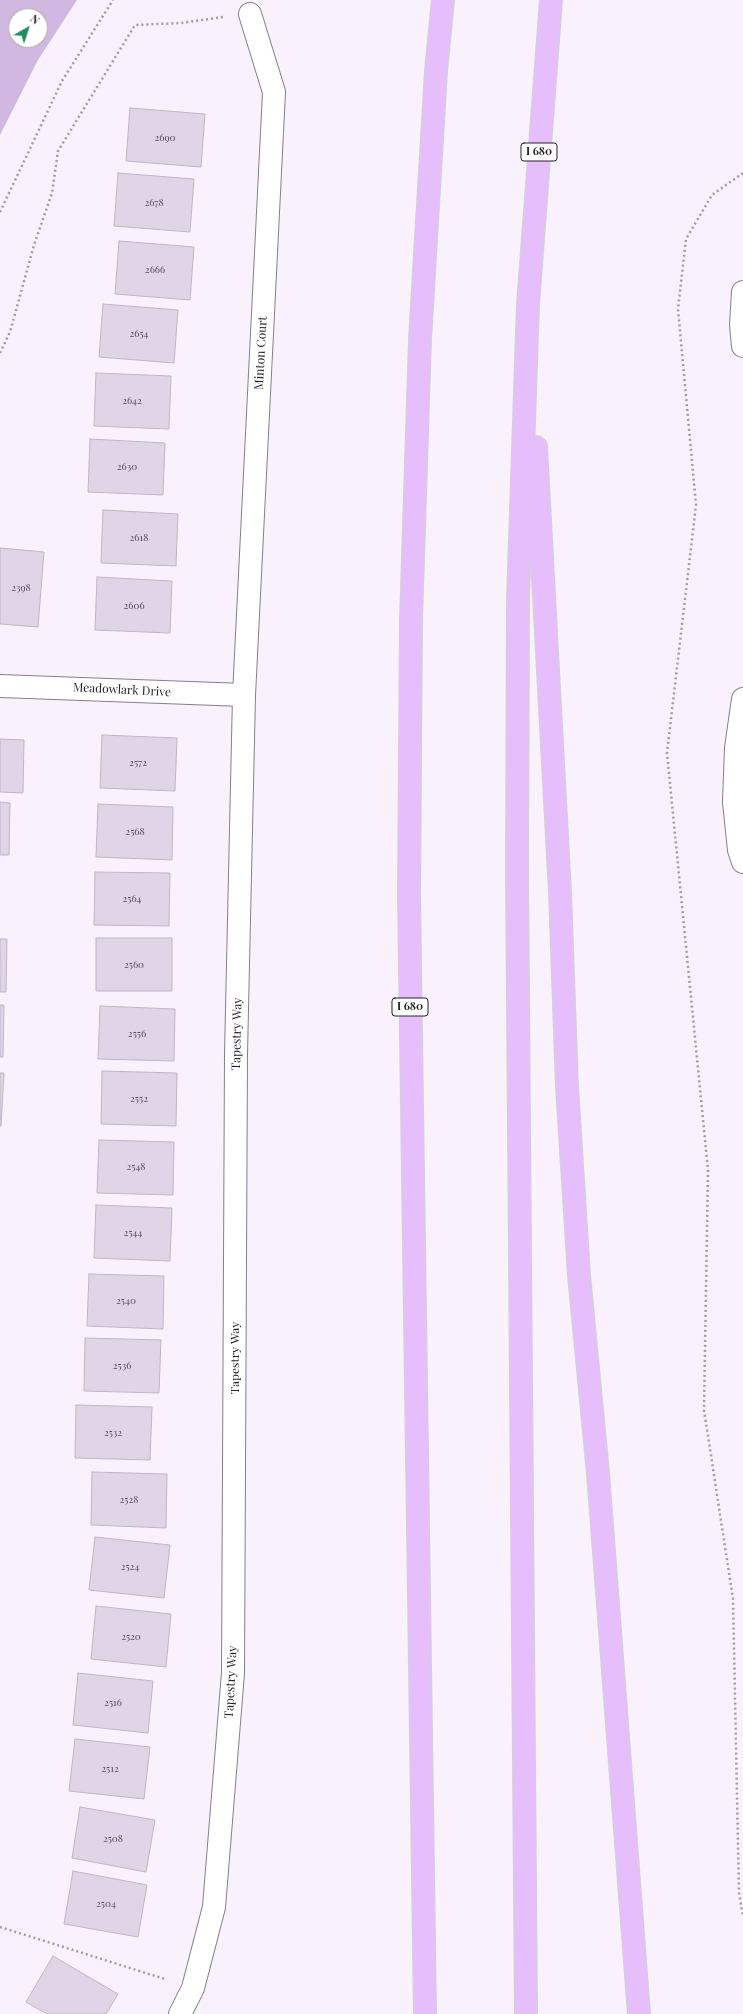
<!DOCTYPE html>
<style>
body{margin:0}
#map{position:relative;width:743px;height:2014px;overflow:hidden;background:#f9f2fd;font-family:"Playfair Display",serif}
canvas{display:block}
.north{position:absolute;left:8px;top:8px;width:40px;height:40px;box-sizing:border-box;background:#fff;border:1px solid #a8a6a9;border-radius:50%;rotate:39deg;font-size:11px;font-weight:700;line-height:16px;text-align:center;color:#252027}
.north::after{content:'';display:block;margin:auto;width:14px;height:18px;background:#258963;clip-path:polygon(50% 0,100% 100%,50% 72%,0 100%)}
</style>
<div id="map">
<canvas width="743" height="2014"></canvas>
<div class="north">N</div>
</div>
<script>
const c = document.querySelector('canvas').getContext('2d');
c.lineJoin = 'round';
function paint(path, color) {
  c.fillStyle = color;
  c.fill(path, 'evenodd');
}
function shape(rows) {
  const path = new Path2D();
  for (const r of rows) {
    path.moveTo(r[0], r[1]);
    for (let i = 2; i < r.length; i += 2) path.lineTo(r[i], r[i + 1]);
  }
  return path;
}
function strokePath(path, color, width, dash) {
  c.strokeStyle = color;
  c.lineWidth = width;
  c.lineCap = dash ? 'butt' : 'round';
  c.setLineDash(dash || []);
  c.stroke(path);
}
function write(font, color, halo, rows, align = 'center') {
  c.font = font + ' "Playfair Display",serif';
  c.lineWidth = 3;
  c.setLineDash([]);
  c.textBaseline = 'middle';
  c.strokeStyle = halo;
  c.fillStyle = color;
  for (const [text, x, y, turn = 0] of rows) {
    c.save();
    c.translate(x, y);
    c.rotate((+turn || 0) * Math.PI / 180);
    c.textAlign = isNaN(turn) ? turn : align;
    if (halo) c.strokeText(text, 0, 0);
    c.fillText(text, 0, 0);
    c.restore();
  }
}
const green = shape([
 [0,0,77,0,38,60,0,135],
 [16,16,40,16,40,40,16,40]
]);
const building = shape([
 [130,108,205,114,201,167,126,161,130,108],
 [118,173,194,179,190,232,114,226,118,173],
 [119,241,194,247,190,300,115,294,119,241],
 [103,304,178,310,174,363,99,357,103,304],
 [96,373,171,376,169,429,94,426,96,373],
 [90,439,165,443,163,495,88,492,90,439],
 [103,510,178,514,176,566,101,563,103,510],
 [0,548,44,552,38,627,0,624,0,548],
 [97,577,172,581,170,633,95,630,97,577],
 [102,735,177,738,175,791,100,788,102,735],
 [0,739,24,740,23,793,0,792,0,739],
 [0,802,10,803,9,855,0,855,0,802],
 [98,804,173,807,172,860,96,857,98,804],
 [95,872,170,873,169,926,94,925,95,872],
 [96,938,172,938,172,991,96,991,96,938],
 [0,939,7,939,6,992,0,992,0,939],
 [0,1005,4,1005,3,1057,0,1057,0,1005],
 [100,1006,175,1009,174,1061,98,1059,100,1006],
 [102,1071,177,1073,176,1126,101,1124,102,1071],
 [0,1073,4,1073,1,1126,0,1126,0,1073],
 [99,1140,174,1142,173,1195,97,1193,99,1140],
 [96,1205,172,1208,170,1261,94,1258,96,1205],
 [89,1274,164,1276,163,1329,87,1326,89,1274],
 [85,1338,161,1340,159,1393,84,1391,85,1338],
 [76,1405,152,1407,150,1460,75,1458,76,1405],
 [92,1472,167,1474,166,1528,91,1525,92,1472],
 [95,1537,170,1545,164,1598,89,1590,95,1537],
 [96,1606,171,1614,166,1667,91,1659,96,1606],
 [78,1673,153,1681,148,1733,73,1725,78,1673],
 [75,1739,150,1747,144,1799,69,1791,75,1739],
 [80,1807,155,1820,146,1872,72,1858,80,1807],
 [73,1871,147,1885,138,1937,64,1924,73,1871],
 [53,1956,118,1994,106,2014,47,2014,26,2002,53,1956]
]);
const path = shape([
 [743,173,712,195,686,239,678,309,696,505,667,753,708,1170,704,1410,733,1599,739,1893,743,1917],
 [0,212,62,81,113,0],
 [0,353,10,332,34,245,52,193,58,151,135,25,181,23,223,17],
 [0,1927,165,1979]
]);
const minor = shape([
 [743,292,741,325,743,346],
 [0,686,244,695],
 [743,699,736,748,734,802,739,850,743,862],
 [180,2014,193,1988,214,1907,233,1673,236,1054,244,695,274,92,250,14]
]);
const highway = shape([
 [536,447,560,893,567,1087,579,1275,598,1473,639,2014],
 [425,2014,409,895,411,620,420,339,436,71,443,0],
 [526,2014,517,874,518,599,528,304,551,0]
]);
const numberNames = [
 ["2690",165,138],
 ["2678",154,203],
 ["2666",155,270],
 ["2654",139,334],
 ["2642",132,401],
 ["2630",127,467],
 ["2618",139,538],
 ["2398",21,588],
 ["2606",134,606],
 ["2572",138,763],
 ["2568",135,832],
 ["2564",132,899],
 ["2560",134,965],
 ["2556",137,1034],
 ["2552",139,1099],
 ["2548",136,1167],
 ["2544",133,1233],
 ["2540",126,1301],
 ["2536",122,1366],
 ["2532",113,1433],
 ["2528",129,1500],
 ["2524",130,1567],
 ["2520",131,1637],
 ["2516",113,1703],
 ["2512",110,1769],
 ["2508",113,1839],
 ["2504",106,1904]
];
const shields = [
 [539,152,36],
 [410,1007,36]
];
const shieldNames = [
 ["I 680",539,152],
 ["I 680",410,1007]
];
const streetNames = [
 ["Minton Court",261,353,-87],
 ["Meadowlark Drive",122,690,3],
 ["Tapestry Way",237,1034,-89],
 ["Tapestry Way",235,1358,-90],
 ["Tapestry Way",231,1682,-87]
];
paint(green, '#d1b8e0');
paint(building, '#e0d4e7');
strokePath(building, '#c0b5c7', 1);
strokePath(minor, '#887d8e', 24);
strokePath(highway, '#d3d2d4', 24);
strokePath(path, '#a19ba4', 2.5, [2, 3]);
strokePath(minor, '#fff', 22);
strokePath(highway, '#e6befc', 22);
write('10px', '#544d57', null, numberNames);
for (const [x, y, w] of shields) {
  const box = new Path2D();
  box.roundRect(x - w / 2, y - 9, w, 18, 3);
  c.fillStyle = '#fff';
  c.fill(box);
  strokePath(box, '#252027', 1);
}
write('bold 11px', '#252027', null, shieldNames);
write('12px', '#252027', '#fff', streetNames);
</script>
